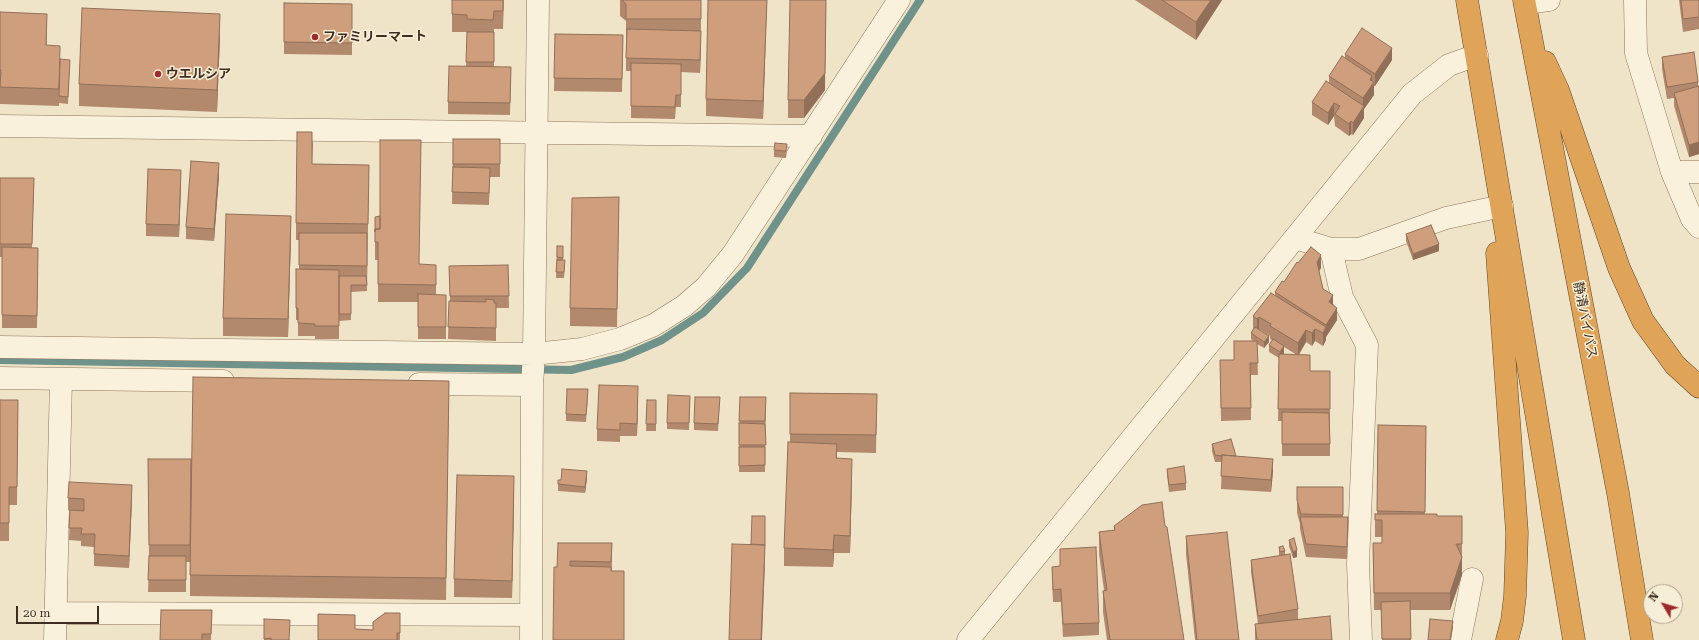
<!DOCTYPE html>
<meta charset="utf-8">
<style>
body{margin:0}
#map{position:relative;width:1699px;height:640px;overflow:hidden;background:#f0e4c8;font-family:"Roboto Serif",serif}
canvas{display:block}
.north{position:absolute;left:1643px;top:584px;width:40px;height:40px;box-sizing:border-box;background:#f7eed8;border:1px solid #ada18e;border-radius:50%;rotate:308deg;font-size:11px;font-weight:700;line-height:16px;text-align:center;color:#3d2e20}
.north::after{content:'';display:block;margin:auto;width:14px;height:18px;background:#9e2a2b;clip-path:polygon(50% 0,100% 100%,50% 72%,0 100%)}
.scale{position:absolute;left:16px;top:606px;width:83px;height:18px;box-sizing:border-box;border:2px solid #3d2e20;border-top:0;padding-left:5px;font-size:12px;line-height:14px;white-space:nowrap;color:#3d2e20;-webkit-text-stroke:3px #f7eed8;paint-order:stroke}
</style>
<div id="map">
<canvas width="1699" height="640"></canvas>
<div class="north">N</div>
<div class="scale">20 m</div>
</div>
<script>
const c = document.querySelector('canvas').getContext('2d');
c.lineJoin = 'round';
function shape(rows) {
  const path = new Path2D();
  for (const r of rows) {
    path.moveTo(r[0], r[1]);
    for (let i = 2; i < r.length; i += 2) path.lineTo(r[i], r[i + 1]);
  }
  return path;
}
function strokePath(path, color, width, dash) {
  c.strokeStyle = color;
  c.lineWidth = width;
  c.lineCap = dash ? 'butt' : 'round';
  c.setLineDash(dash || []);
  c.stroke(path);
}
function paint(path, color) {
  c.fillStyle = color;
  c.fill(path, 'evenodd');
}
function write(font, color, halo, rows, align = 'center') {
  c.font = font + ' "Roboto Serif","Noto Sans JP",serif';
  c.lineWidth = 3;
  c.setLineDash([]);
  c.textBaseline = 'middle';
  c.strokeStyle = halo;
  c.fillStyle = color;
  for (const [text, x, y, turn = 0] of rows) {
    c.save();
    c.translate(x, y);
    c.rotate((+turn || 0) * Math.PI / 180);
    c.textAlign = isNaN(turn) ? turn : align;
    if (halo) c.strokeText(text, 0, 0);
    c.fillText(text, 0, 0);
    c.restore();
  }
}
const stream = shape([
 [0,360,571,370,623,357,662,340,703,313,747,268,920,0]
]);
const street = shape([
 [1635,0,1636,53,1672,172,1699,172],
 [1525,3,1549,0],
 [0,126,811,136],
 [1672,172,1692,219,1699,227],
 [1295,238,1331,249,1342,297,1367,345,1358,564,1361,640],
 [1331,249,1359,249,1446,218,1502,206],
 [0,347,534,354,582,349,620,339,654,325,684,306,706,287,733,254,899,0],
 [0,378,223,381],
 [419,384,532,385],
 [56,613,531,615],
 [55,640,61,379],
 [531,640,532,385,534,354,538,0],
 [968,640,1412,94,1449,65,1477,55],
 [1460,640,1472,579]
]);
const highway = shape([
 [1467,0,1574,640],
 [1524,0,1618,493,1642,640],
 [1545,62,1558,90,1619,268,1643,321,1675,365,1699,387],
 [1497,253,1517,533,1515,596,1512,621,1507,640]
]);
const wall = shape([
 [452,0,504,0,503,29,494,29,494,67,511,67,510,115,448,114,448,102,466,67,467,32,452,32],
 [620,0,701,0,701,44,700,73,681,72,681,107,676,107,675,119,631,118,631,71,626,71,626,21,620,16],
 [767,0,763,119,706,116,706,99],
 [1135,0,1222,0,1196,40],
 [1679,0,1699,0,1699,29,1683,32],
 [284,3,352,4,352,55,284,54],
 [0,12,47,31,46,45,60,63,70,60,68,104,59,103,59,106,0,104],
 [555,34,623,35,622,92,554,91],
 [220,36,217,112,79,106,79,84],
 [1345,54,1392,60,1375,86,1374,86,1374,95,1364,109,1364,118,1353,135,1351,134,1349,136,1335,126,1334,116,1328,125,1312,115,1312,102,1329,83,1329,76,1345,58],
 [1662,57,1698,82,1698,86,1699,86,1699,154,1689,157,1674,106,1674,98,1667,99,1662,69],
 [825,90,804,118,788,118,788,100],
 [312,138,313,145,312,164,369,166,367,291,351,292,351,320,339,321,339,287,339,339,315,339,315,336,298,336,298,320,296,320,296,308,299,269,299,240,296,240,296,223],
 [453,139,500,139,500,177,490,177,489,205,452,204],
 [774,150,787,151,786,158,774,157],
 [219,176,214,241,186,239,186,227],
 [34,178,32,248,38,248,37,328,2,328,2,257,0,257,0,198],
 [181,183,179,237,146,236,146,224],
 [619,197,617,327,570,326,570,308],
 [375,217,436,282,436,295,446,295,446,339,418,339,418,302,378,302,378,260,375,260],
 [291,233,288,337,223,336,223,318],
 [1406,234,1439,251,1413,260,1406,241],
 [557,246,563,253,563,260,565,267,564,278,556,278],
 [1298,263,1321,268,1319,271,1323,289,1333,305,1337,320,1326,337,1326,340,1323,346,1315,341,1312,346,1306,342,1299,355,1310,371,1330,371,1330,456,1282,456,1282,421,1278,421,1279,358,1269,352,1269,345,1272,340,1270,339,1270,336,1259,329,1269,342,1264,348,1257,344,1258,375,1251,375,1251,420,1221,421,1220,360,1234,360,1253,341,1251,339,1251,333,1253,329,1253,316,1275,295,1275,292,1284,282],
 [1284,347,1297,355,1283,354,1284,353],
 [508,265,509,308,496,308,496,341,448,339,449,301,450,301,449,266],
 [449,381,446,600,190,596,190,562,186,562,186,592,148,592,149,556,148,459,191,459],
 [790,393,877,394,876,453,837,452,837,458,852,476,850,553,834,553,833,567,784,566,784,548,790,442],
 [588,396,586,422,566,421,566,414],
 [690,396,689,430,667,429,667,423],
 [720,397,718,431,694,430,694,423],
 [740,397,766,397,765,472,739,472],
 [638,399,637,436,620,436,620,442,597,441,597,429],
 [0,400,18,400,17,505,9,505,9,541,0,541],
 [647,400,656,400,656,431,646,431],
 [1378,425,1426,426,1425,514,1437,516,1462,516,1462,575,1450,610,1410,610,1411,640,1382,640,1381,610,1374,610,1373,543,1382,543,1382,537,1375,537,1375,514,1377,514],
 [1212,444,1236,456,1273,471,1271,492,1221,489,1222,462,1215,462,1212,451],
 [1167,469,1186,483,1186,490,1169,492,1167,475],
 [587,478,585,493,558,491,558,484],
 [1297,487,1343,487,1343,517,1348,517,1347,559,1306,557,1300,529,1300,524,1297,513],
 [514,494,512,598,454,597,454,579],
 [132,497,129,568,94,566,94,547,81,546,81,541,69,540,70,511,68,510,68,498],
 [1114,526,1184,640,1107,640,1103,612,1103,591,1104,590,1099,554,1099,532,1114,530],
 [1186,536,1239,640,1195,640,1186,554],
 [1289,540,1297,557,1293,558,1289,546],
 [612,543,612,571,557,567],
 [1279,547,1285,551,1285,555,1298,609,1298,620,1332,640,1255,640,1255,624,1258,624,1251,572,1251,560,1279,556],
 [1060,549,1099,623,1099,635,1063,637,1061,602,1053,602,1052,579,1052,567,1060,566],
 [212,610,211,640,160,640],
 [400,613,400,640,318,640,355,629,373,630],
 [264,619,290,640,264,640]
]);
const shadedWall = shape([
 [767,0,763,119,763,101],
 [826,0,825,90,804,118,804,100],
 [1211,0,1222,0,1196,40,1196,22],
 [47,14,47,31,46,63,46,45],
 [220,14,220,36,217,112,217,90],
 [701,31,701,44,700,73,700,60],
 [1392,48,1392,60,1375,86,1375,74],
 [1372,76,1372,85,1374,82,1374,95,1364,109,1364,118,1353,135,1353,123,1363,107,1363,98,1370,80],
 [1334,103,1334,116,1328,125,1328,113],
 [1351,121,1351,134,1349,136,1349,124],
 [1699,142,1699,154,1689,157,1689,145],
 [219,163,219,176,214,241,214,229],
 [181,170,181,183,179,237,179,225],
 [291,216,291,233,288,337,288,319],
 [1439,244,1439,251,1413,260,1413,254],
 [1321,255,1321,268,1317,274,1317,262],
 [1333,295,1333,308,1329,302],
 [1337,308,1337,320,1326,337,1326,340,1323,346,1323,333,1326,327,1326,325],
 [1259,317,1259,329,1257,332,1257,319],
 [1315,329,1315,341,1312,346,1312,333],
 [1306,330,1306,342,1298,355,1298,343],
 [1269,336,1269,342,1264,348,1264,342],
 [1284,346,1284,353,1280,359,1280,352],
 [638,386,638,399,637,436,637,424],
 [852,459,852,476,850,553,850,536],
 [1273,459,1273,471,1271,492,1271,480],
 [587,471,587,478,585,493,585,487],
 [514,476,514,494,512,598,512,581],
 [132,485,132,497,129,568,129,556],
 [1462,516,1462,575,1450,610,1450,593,1462,559],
 [834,535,834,553,833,567,833,550],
 [765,545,765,562,762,640,761,640],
 [1297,550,1297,557,1293,558,1293,552],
 [1453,621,1453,627,1451,640,1450,640]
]);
const building = shape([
 [452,0,503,0,503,11,494,11,493,20,467,19,467,15,452,14,452,0],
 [622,0,701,0,701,19,626,19,626,4,622,0],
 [708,0,767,0,763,101,706,99,708,0],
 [790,0,826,0,825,73,804,100,788,100,790,0],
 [1162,0,1211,0,1196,22,1162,0],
 [1681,0,1699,0,1699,17,1683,19,1681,0],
 [284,3,352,4,352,43,284,42,284,3],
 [82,8,220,14,217,90,79,84,82,8],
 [0,12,47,14,46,45,60,46,59,89,0,87,1,70,0,70,0,12],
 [1362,28,1392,48,1375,74,1345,54,1362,28],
 [627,29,701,31,700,60,626,58,627,29],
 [467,32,494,32,494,62,466,62,467,32],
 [555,34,623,35,622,79,554,78,555,34],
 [1694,52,1698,82,1667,87,1662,57,1694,52],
 [1342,56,1372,76,1370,80,1374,82,1363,98,1329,76,1342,56],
 [60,59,70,60,68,97,59,96,60,59],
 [631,63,681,64,681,95,676,95,675,107,631,106,631,63],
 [449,66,511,67,510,103,448,102,449,66],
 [1326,81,1364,106,1353,123,1351,121,1349,124,1335,114,1340,106,1334,103,1328,113,1312,102,1326,81],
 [1699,86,1699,142,1689,145,1674,93,1699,86],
 [297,132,312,132,312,164,369,165,368,224,296,223,297,132],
 [453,139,500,139,500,164,453,164,453,139],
 [380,140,421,140,419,264,436,265,436,285,378,284,378,242,375,242,375,229,380,229,380,140],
 [775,143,787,144,786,151,774,150,775,143],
 [191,161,219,163,214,229,186,227,191,161],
 [453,167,490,168,489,193,452,192,453,167],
 [148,169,181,170,179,225,146,224,148,169],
 [0,178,34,178,32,244,0,244,0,178],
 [619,197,617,309,570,308,572,198,619,197],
 [226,214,291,216,288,319,223,318,226,214],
 [380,216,380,229,375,229,375,232,375,217,380,216],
 [1431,225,1439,244,1413,254,1406,234,1431,225],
 [299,233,367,233,367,266,299,265,299,233],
 [557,246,563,246,563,258,557,257,557,246],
 [2,247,38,248,37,316,2,315,2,247],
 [1311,247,1321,255,1317,262,1323,289,1333,295,1329,302,1337,308,1326,325,1275,292,1282,281,1284,282,1297,262,1298,263,1311,247],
 [557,260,565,260,564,272,556,272,557,260],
 [508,265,509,296,450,296,449,266,508,265],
 [296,269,339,270,339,326,315,326,315,324,298,323,298,308,296,308,296,269],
 [339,276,366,276,367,285,351,285,351,314,339,314,339,276],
 [1271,293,1326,327,1323,333,1315,329,1312,333,1306,330,1298,343,1270,326,1271,324,1259,317,1257,319,1253,316,1271,293],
 [418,294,446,295,446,327,418,327,418,294],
 [486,299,494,300,494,303,496,303,496,328,448,327,449,301,486,302,486,299],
 [1255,327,1269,336,1264,342,1251,333,1255,327],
 [1273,339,1284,346,1280,352,1269,345,1273,339],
 [1234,341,1257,341,1258,363,1250,363,1251,408,1221,408,1220,360,1234,360,1234,341],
 [1279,354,1310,355,1310,371,1330,371,1330,409,1278,409,1279,354],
 [193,377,449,381,446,578,190,575,193,377],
 [599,385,638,386,637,424,620,423,620,430,597,429,599,385],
 [567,389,588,389,586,415,566,414,567,389],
 [790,393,877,394,876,435,790,434,790,393],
 [668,395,690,396,689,423,667,423,668,395],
 [695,397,720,397,718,424,694,423,695,397],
 [740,397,766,397,765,421,739,421,740,397],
 [0,400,18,400,17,487,9,487,9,523,0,523,0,400],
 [647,400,656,400,656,424,646,424,647,400],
 [1282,412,1329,413,1330,444,1282,444,1282,412],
 [739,423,765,424,766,445,739,445,739,423],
 [1378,425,1426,426,1425,512,1377,511,1378,425],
 [1231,439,1236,456,1222,455,1222,456,1215,455,1212,444,1231,439],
 [788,442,837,444,836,458,852,459,850,536,834,535,833,550,784,548,788,442],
 [739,447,765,447,765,465,739,466,739,447],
 [1222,455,1273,459,1271,480,1221,476,1222,455],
 [148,459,191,459,190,545,149,545,148,459],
 [1184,466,1186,483,1169,485,1167,469,1184,466],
 [562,469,587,471,585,487,558,484,558,480,561,480,562,469],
 [457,475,514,476,512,581,454,579,457,475],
 [69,482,132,485,129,556,94,554,95,534,81,534,82,528,69,528,70,510,84,511,84,499,68,498,69,482],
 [1297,487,1343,487,1343,515,1301,514,1297,500,1297,487],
 [1162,502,1165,526,1167,527,1184,640,1110,640,1103,591,1107,590,1099,532,1115,530,1114,526,1142,505,1162,502],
 [1375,514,1437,514,1437,516,1462,516,1462,544,1456,544,1462,557,1450,593,1374,593,1373,543,1382,543,1382,520,1375,520,1375,514],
 [752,516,765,516,765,545,751,544,752,516],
 [1300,517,1348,517,1347,547,1306,544,1300,517],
 [1227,532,1239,640,1197,640,1186,536,1227,532],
 [1294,538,1297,550,1293,552,1289,540,1294,538],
 [558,543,612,543,611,562,570,561,570,566,611,567,611,571,624,571,624,640,553,640,554,567,557,567,558,543],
 [732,544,765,545,761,640,729,640,732,544],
 [1283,546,1285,551,1280,552,1279,547,1283,546],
 [1096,547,1099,623,1063,624,1061,589,1053,590,1052,567,1060,566,1060,549,1096,547],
 [1290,554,1298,609,1258,616,1251,560,1290,554],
 [149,556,186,556,186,580,148,580,149,556],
 [1410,601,1411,639,1382,639,1381,602,1410,601],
 [161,610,212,610,211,634,202,634,202,640,160,640,161,610],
 [385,613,400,613,400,633,397,633,397,640,318,640,318,614,355,615,355,629,373,630,373,622,385,613],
 [1330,616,1332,640,1257,640,1255,624,1330,616],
 [264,619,290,620,289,640,271,640,271,638,264,639,264,619],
 [1430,619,1453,621,1450,640,1428,640,1430,619]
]);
const markers = [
 [315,37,4,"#9e2a2b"],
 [158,74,4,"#9e2a2b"]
];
const poiNames = [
 ["ファミリーマート",323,37],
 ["ウエルシア",166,74]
];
const streetNames = [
 ["静清バイパス",1585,320,79]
];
strokePath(stream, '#6f938a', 8);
strokePath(street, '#8d765c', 23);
strokePath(highway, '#5b4430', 23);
strokePath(street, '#faf1dc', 22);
strokePath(highway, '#e0a458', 22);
paint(wall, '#b2896c');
paint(shadedWall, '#916f58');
paint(building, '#cf9f7d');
strokePath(building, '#916f58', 1);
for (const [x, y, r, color] of markers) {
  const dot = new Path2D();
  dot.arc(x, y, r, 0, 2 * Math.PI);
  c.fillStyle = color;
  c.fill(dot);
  strokePath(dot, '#f7eed8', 1.5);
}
write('bold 13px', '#3d2e20', '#f7eed8', poiNames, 'left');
write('13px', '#3d2e20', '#f7eed8', streetNames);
</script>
